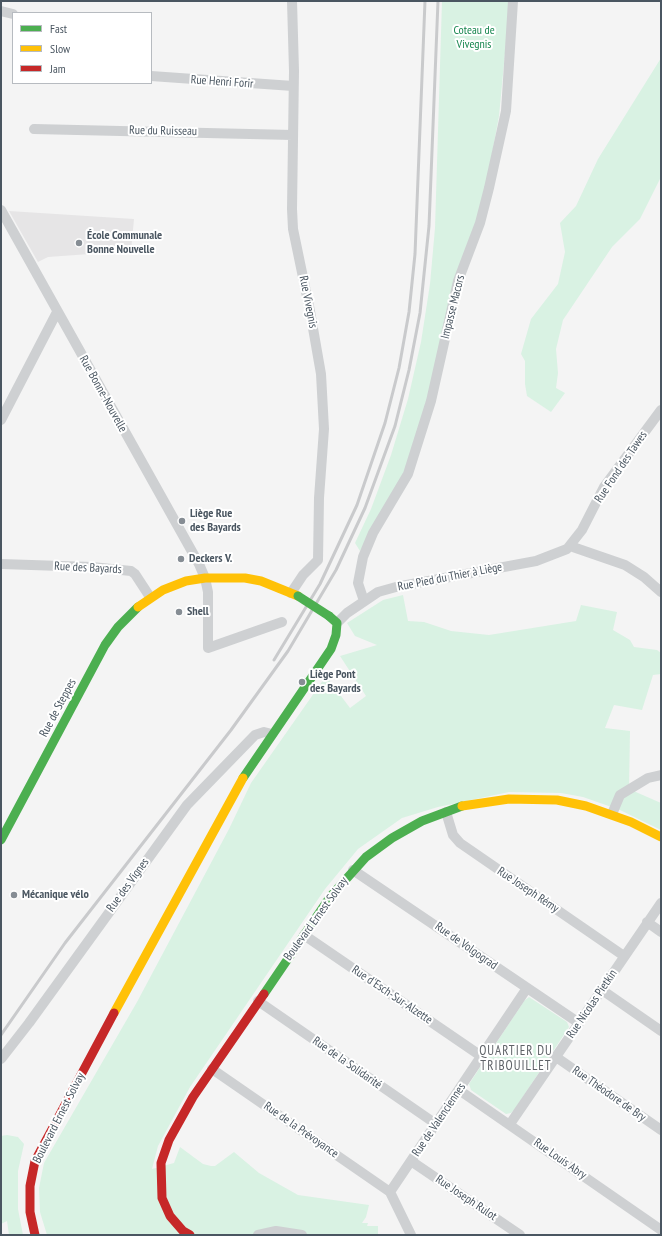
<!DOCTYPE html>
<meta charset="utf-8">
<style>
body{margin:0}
#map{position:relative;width:662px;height:1236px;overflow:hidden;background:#f4f4f4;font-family:"PT Sans Narrow",sans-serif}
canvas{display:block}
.frame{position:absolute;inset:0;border:2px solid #4a5661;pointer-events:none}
.legend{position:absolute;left:12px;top:12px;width:140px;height:72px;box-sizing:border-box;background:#fff;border:1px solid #b7bbc0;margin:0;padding:5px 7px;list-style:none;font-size:12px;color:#4a5661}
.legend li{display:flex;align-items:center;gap:8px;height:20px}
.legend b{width:20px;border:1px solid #b7bbc0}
</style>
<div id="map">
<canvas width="662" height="1236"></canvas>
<div class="frame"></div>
<ul class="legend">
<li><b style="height:5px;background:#4caf50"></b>Fast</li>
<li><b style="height:5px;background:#ffc107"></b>Slow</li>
<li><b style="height:5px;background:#c62828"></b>Jam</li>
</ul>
</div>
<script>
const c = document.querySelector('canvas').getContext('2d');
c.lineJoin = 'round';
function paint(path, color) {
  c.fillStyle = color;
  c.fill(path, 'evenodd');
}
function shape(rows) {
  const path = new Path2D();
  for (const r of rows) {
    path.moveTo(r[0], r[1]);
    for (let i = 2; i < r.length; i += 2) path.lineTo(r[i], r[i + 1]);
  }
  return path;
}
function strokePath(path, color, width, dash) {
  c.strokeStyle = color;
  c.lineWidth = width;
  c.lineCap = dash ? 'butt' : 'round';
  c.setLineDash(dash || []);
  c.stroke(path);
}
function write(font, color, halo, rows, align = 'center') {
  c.font = font + ' "PT Sans Narrow",sans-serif';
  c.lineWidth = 4;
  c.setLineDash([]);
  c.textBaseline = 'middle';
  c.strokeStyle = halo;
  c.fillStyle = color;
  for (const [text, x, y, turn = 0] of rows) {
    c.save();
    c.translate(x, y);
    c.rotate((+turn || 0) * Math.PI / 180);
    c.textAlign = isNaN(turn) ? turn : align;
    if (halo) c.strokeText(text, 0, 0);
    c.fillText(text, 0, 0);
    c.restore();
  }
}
const education = shape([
 [9,211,134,219,131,251,48,257,38,262]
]);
const green = shape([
 [442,1,510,1,499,116,485,192,424,409,404,472,360,551,355,543,371,509,391,455,408,399,421,342,430,284,435,228],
 [661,58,661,177,640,219,612,247,563,320,556,349,558,373,556,388,565,393,551,412,527,396,525,384,525,361,521,354,531,319,558,284,565,252,560,223,576,206,598,159],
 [403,595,408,621,424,622,451,631,489,635,576,621,581,605,617,612,613,630,630,640,634,647,657,650,661,653,661,674,653,675,642,710,614,705,605,728,630,731,629,789,661,803,661,830,620,810,583,797,561,793,509,792,438,807,402,818,358,849,325,889,190,1087,158,1146,152,1169,174,1163,180,1147,203,1164,211,1166,215,1166,234,1152,259,1173,298,1195,369,1205,366,1217,362,1223,368,1223,367,1226,378,1226,378,1235,47,1235,40,1212,39,1188,44,1163,137,1002,229,829,251,783,326,676,350,708,366,696,340,656,377,645,355,636,347,623,383,600],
 [529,997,567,1022,569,1027,515,1109,511,1113,506,1114,471,1090,469,1084,524,1001],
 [7,1135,18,1137,24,1144,18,1171,18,1209,23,1235,9,1235,7,1221,1,1224,1,1136]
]);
const street = shape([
 [1,11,13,14],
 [151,76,293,86],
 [34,129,293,135],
 [1,210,199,564,205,578,208,592,208,648,282,622],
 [1,420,57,312],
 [570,546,625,565,644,577,661,592],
 [1,564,92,567,131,571,135,574,150,597],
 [291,593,303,575,318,560,319,498,324,429,321,374,310,311,293,229,292,209,294,71,292,1],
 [364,601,358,583,363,557,373,533,408,474,431,401,458,281,480,223,489,188,506,111,513,1],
 [337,623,347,613,378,592,396,587,536,561,567,549,582,530,604,487,661,410],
 [446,812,453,835,460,843,624,956],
 [612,814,620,795,648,778,661,775],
 [353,870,579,1023],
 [647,922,661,932],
 [304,935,481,1056],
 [602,990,661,1031],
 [258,1001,436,1124],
 [556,1057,661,1130],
 [1,1059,29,1023,187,805,255,735,264,732,272,734],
 [212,1069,390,1192,411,1235],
 [459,1090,661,1230],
 [510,1124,661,903],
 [411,1161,520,1235],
 [390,1192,527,988],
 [258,1235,276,1231,302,1235]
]);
const fast = shape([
 [243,778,331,649,336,635,337,623,329,616],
 [1,840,105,645,118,627,138,607],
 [264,994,330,897,366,857,392,838,422,821,462,806]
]);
const slow = shape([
 [138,607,163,590,186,581,205,578,245,578,261,581,298,596],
 [462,806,509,799,557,800,586,806,631,822,661,837],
 [114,1013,243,778]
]);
const jam = shape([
 [35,1235,30,1212,30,1186,35,1161,114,1013],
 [190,1235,183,1231,170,1216,162,1198,161,1163,169,1140,193,1097,264,994]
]);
const rail = shape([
 [274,660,320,584,357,505,385,423,399,368,409,312,415,254,425,1],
 [1,1035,65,943,231,730,288,651,336,570,365,508,395,426,409,370,420,313,429,226,438,1]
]);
const fastBridge = shape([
 [298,596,329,616]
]);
const markers = [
 [79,243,4,"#868d94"],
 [182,521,4,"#868d94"],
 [181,559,4,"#868d94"],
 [179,612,4,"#868d94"],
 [302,682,4,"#868d94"],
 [14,895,4,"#868d94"]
];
const parkNames = [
 ["Coteau de",474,31],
 ["Vivegnis",474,45]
];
const streetNames = [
 ["Rue Henri Forir",222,82,4],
 ["Rue du Ruisseau",163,131,1],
 ["Rue Vivegnis",308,302,79],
 ["Impasse Macors",453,307,-76],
 ["Rue Bonne-Nouvelle",103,394,61],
 ["Rue Fond des Tawes",621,467,-56],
 ["Rue des Bayards",88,568,3],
 ["Rue Pied du Thier à Liège",450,577,-11],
 ["Rue de Steppes",58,708,-62],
 ["Rue des Vignes",128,885,-54],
 ["Rue Joseph Rémy",528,890,34],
 ["Boulevard Ernest Solvay",316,919,-54],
 ["Rue de Volgograd",466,946,35],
 ["Rue d'Esch-Sur-Alzette",392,995,34],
 ["Rue Nicolas Pietkin",592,1004,-56],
 ["Rue de la Solidarité",347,1063,35],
 ["Rue Théodore de Bry",609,1094,35],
 ["Boulevard Ernest Solvay",59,1118,-63],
 ["Rue de Valenciennes",439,1120,-56],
 ["Rue de la Prévoyance",301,1130,35],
 ["Rue Louis Abry",560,1159,35],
 ["Rue Joseph Rulot",466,1198,34]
];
const poiNames = [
 ["École Communale",87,236],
 ["Bonne Nouvelle",87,250],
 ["Liège Rue",190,514],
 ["des Bayards",190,528],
 ["Deckers V.",189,559],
 ["Shell",187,612],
 ["Liège Pont",310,675],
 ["des Bayards",310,689],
 ["Mécanique vélo",22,895]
];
const neighbourhoodNames = [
 ["QUARTIER DU",516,1051],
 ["TRIBOUILLET",516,1066]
];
paint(education, '#e6e5e6');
paint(green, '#d9f2e3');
strokePath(street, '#ced0d2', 10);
strokePath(fast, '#4caf50', 9);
strokePath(slow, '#ffc107', 9);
strokePath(jam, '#c62828', 9);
strokePath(rail, '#c9cacc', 3);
strokePath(fastBridge, '#4caf50', 9);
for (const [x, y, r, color] of markers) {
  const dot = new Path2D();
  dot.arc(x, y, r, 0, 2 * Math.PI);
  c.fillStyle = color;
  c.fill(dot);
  strokePath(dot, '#fff', 1.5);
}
write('12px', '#17864f', '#fff', parkNames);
write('12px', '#4a5661', '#fff', streetNames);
write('bold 12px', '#4a5661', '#fff', poiNames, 'left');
c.letterSpacing = '1px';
write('13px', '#5f6368', '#fff', neighbourhoodNames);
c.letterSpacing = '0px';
</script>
